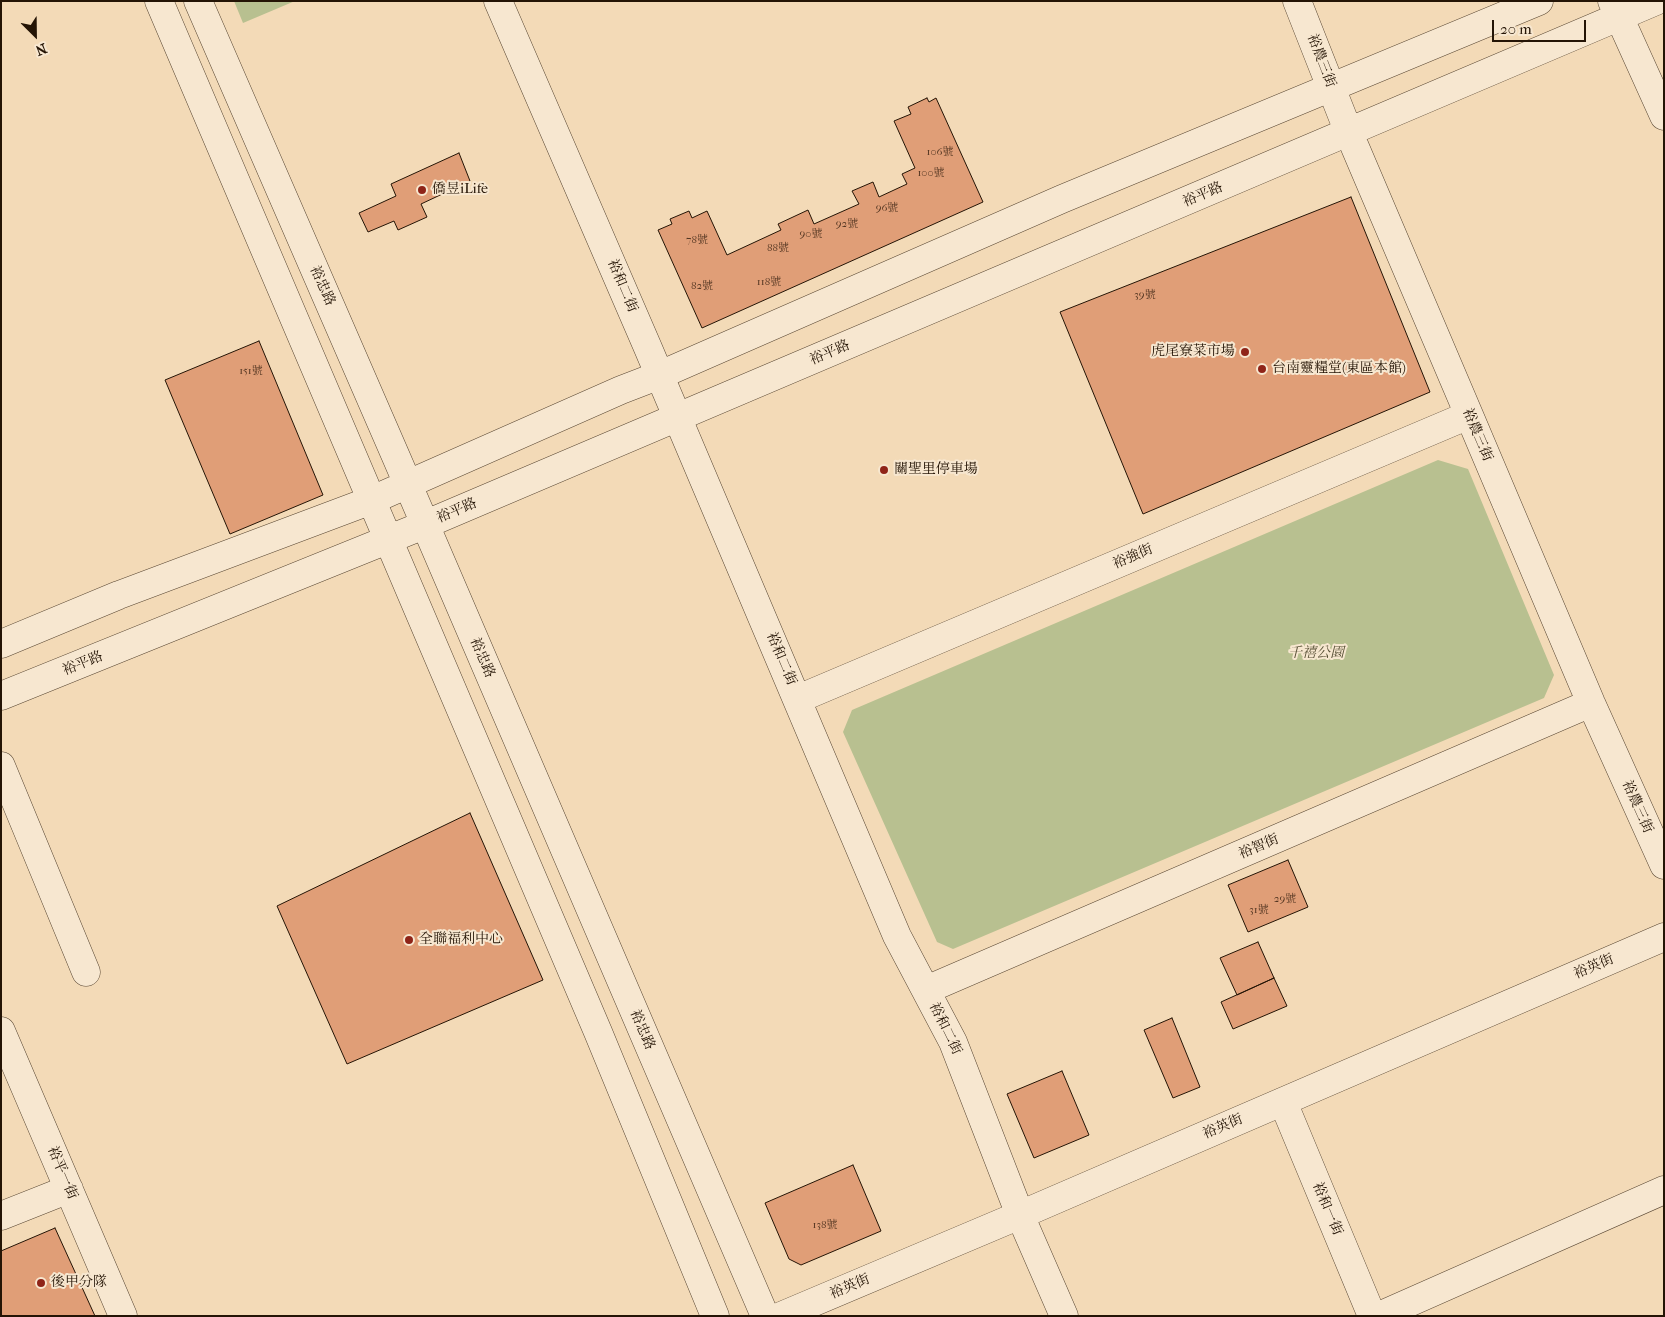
<!DOCTYPE html>
<meta charset="utf-8">
<style>
body{margin:0}
#map{position:relative;width:1665px;height:1317px;overflow:hidden;background:#f3dab7;font-family:"IM FELL French Canon",serif}
canvas{display:block}
.frame{position:absolute;inset:0;border:2px solid #241405;pointer-events:none}
.north{position:absolute;left:10px;top:10px;width:50px;height:50px;-webkit-text-stroke:4px #f7e7d0;paint-order:stroke;rotate:157deg;font-size:14px;font-weight:700;line-height:20px;text-align:center;color:#241405}
.north::after{content:'';display:block;margin:auto;width:18px;height:22px;background:#241405;clip-path:polygon(50% 0,100% 100%,50% 72%,0 100%)}
.scale{position:absolute;left:1492px;top:20px;width:94px;height:22px;box-sizing:border-box;border:2px solid #241405;border-top:0;padding-left:6px;font-size:15px;line-height:18px;white-space:nowrap;color:#241405;-webkit-text-stroke:4px #f7e7d0;paint-order:stroke}
</style>
<div id="map">
<canvas width="1665" height="1317"></canvas>
<div class="frame"></div>
<div class="north">N</div>
<div class="scale">20 m</div>
</div>
<script>
const c = document.querySelector('canvas').getContext('2d');
c.lineJoin = 'round';
function paint(path, color) {
  c.fillStyle = color;
  c.fill(path, 'evenodd');
}
function shape(rows) {
  const path = new Path2D();
  for (const r of rows) {
    path.moveTo(r[0], r[1]);
    for (let i = 2; i < r.length; i += 2) path.lineTo(r[i], r[i + 1]);
  }
  return path;
}
function strokePath(path, color, width, dash) {
  c.strokeStyle = color;
  c.lineWidth = width;
  c.lineCap = dash ? 'butt' : 'round';
  c.setLineDash(dash || []);
  c.stroke(path);
}
function write(font, color, halo, rows, align = 'center') {
  c.font = font + ' "IM FELL French Canon","Noto Serif TC",serif';
  c.lineWidth = 4;
  c.setLineDash([]);
  c.textBaseline = 'middle';
  c.strokeStyle = halo;
  c.fillStyle = color;
  for (const [text, x, y, turn = 0] of rows) {
    c.save();
    c.translate(x, y);
    c.rotate((+turn || 0) * Math.PI / 180);
    c.textAlign = isNaN(turn) ? turn : align;
    if (halo) c.strokeText(text, 0, 0);
    c.fillText(text, 0, 0);
    c.restore();
  }
}
const green = shape([
 [234,1,295,1,243,23],
 [1438,460,1468,469,1554,675,1544,698,953,949,937,942,843,732,852,710]
]);
const building = shape([
 [927,98,929,102,936,98,983,202,702,328,658,230,672,224,670,219,689,211,692,218,707,211,727,255,781,230,778,224,808,210,814,224,859,204,852,191,873,182,879,197,907,184,902,174,915,168,894,121,911,114,908,107,927,98],
 [459,153,470,181,421,204,427,217,398,230,394,221,368,232,359,213,396,196,391,184,459,153],
 [1351,197,1430,392,1143,514,1060,312,1351,197],
 [259,341,323,495,230,534,165,380,259,341],
 [470,813,543,980,347,1064,277,906,470,813],
 [1288,860,1308,907,1248,932,1228,885,1288,860],
 [1258,942,1274,978,1237,995,1220,958,1258,942],
 [1274,978,1287,1006,1233,1029,1221,1002,1274,978],
 [1172,1018,1200,1087,1173,1098,1144,1030,1172,1018],
 [1062,1071,1089,1135,1034,1158,1007,1094,1062,1071],
 [853,1165,881,1231,801,1265,789,1259,765,1203,853,1165],
 [55,1228,95,1316,1,1316,1,1251,55,1228]
]);
const minor = shape([
 [159,1,598,1032,715,1316],
 [198,1,397,459,765,1316],
 [498,1,648,348,897,936,953,1042,1020,1215,1064,1316],
 [1297,1,1349,133,1469,415,1591,703,1664,865],
 [1612,1,1664,116],
 [1,644,119,595,372,500,621,390,660,375,1062,199,1539,1],
 [1,696,424,525,1656,1],
 [798,699,1469,415],
 [1,766,86,972],
 [926,990,1591,703],
 [1,1031,123,1316],
 [1283,1102,1372,1316],
 [1,1216,69,1189],
 [781,1316,1020,1215,1664,937],
 [1379,1316,1664,1190]
]);
const markers = [
 [422,190,5,"#8f2418"],
 [1245,352,5,"#8f2418"],
 [1262,369,5,"#8f2418"],
 [884,470,5,"#8f2418"],
 [409,940,5,"#8f2418"],
 [41,1283,5,"#8f2418"]
];
const numberNames = [
 ["106號",940,152],
 ["100號",931,173],
 ["96號",887,208],
 ["92號",847,224],
 ["90號",811,234],
 ["78號",697,240],
 ["88號",778,248],
 ["118號",769,282],
 ["82號",702,286],
 ["39號",1145,295],
 ["151號",251,371],
 ["29號",1285,899],
 ["31號",1259,910],
 ["138號",825,1225]
];
const streetNames = [
 ["裕農三街",1321,61,69],
 ["裕平路",1203,195,-23],
 ["裕忠路",322,286,66],
 ["裕和二街",622,286,67],
 ["裕平路",830,353,-23],
 ["裕農三街",1477,435,67],
 ["裕平路",457,511,-23],
 ["裕強街",1133,557,-23],
 ["裕忠路",482,658,67],
 ["裕和二街",781,659,67],
 ["裕平路",83,664,-22],
 ["裕農三街",1637,807,66],
 ["裕智街",1259,847,-23],
 ["裕英街",1594,967,-23],
 ["裕和二街",945,1029,64],
 ["裕忠路",642,1030,67],
 ["裕英街",1223,1127,-23],
 ["裕平一街",62,1173,67],
 ["裕和一街",1327,1209,67],
 ["裕英街",850,1287,-23]
];
const poiNames = [
 ["僑昱iLife",432,190],
 ["虎尾寮菜市場",1235,352,"right"],
 ["台南靈糧堂(東區本館)",1272,369],
 ["關聖里停車場",894,470],
 ["全聯福利中心",419,940],
 ["後甲分隊",51,1283]
];
const parkNames = [
 ["千禧公園",1316,654]
];
paint(green, '#b8c090');
paint(building, '#e09e77');
strokePath(building, '#241405', 1);
strokePath(minor, '#584632', 29);
strokePath(minor, '#f7e7d0', 28);
for (const [x, y, r, color] of markers) {
  const dot = new Path2D();
  dot.arc(x, y, r, 0, 2 * Math.PI);
  c.fillStyle = color;
  c.fill(dot);
  strokePath(dot, '#f7e7d0', 2);
}
write('11px', '#533622', null, numberNames);
write('14px', '#241405', '#f7e7d0', streetNames);
write('14px', '#241405', '#f7e7d0', poiNames, 'left');
write('italic 14px', '#585036', '#f7e7d0', parkNames);
</script>
